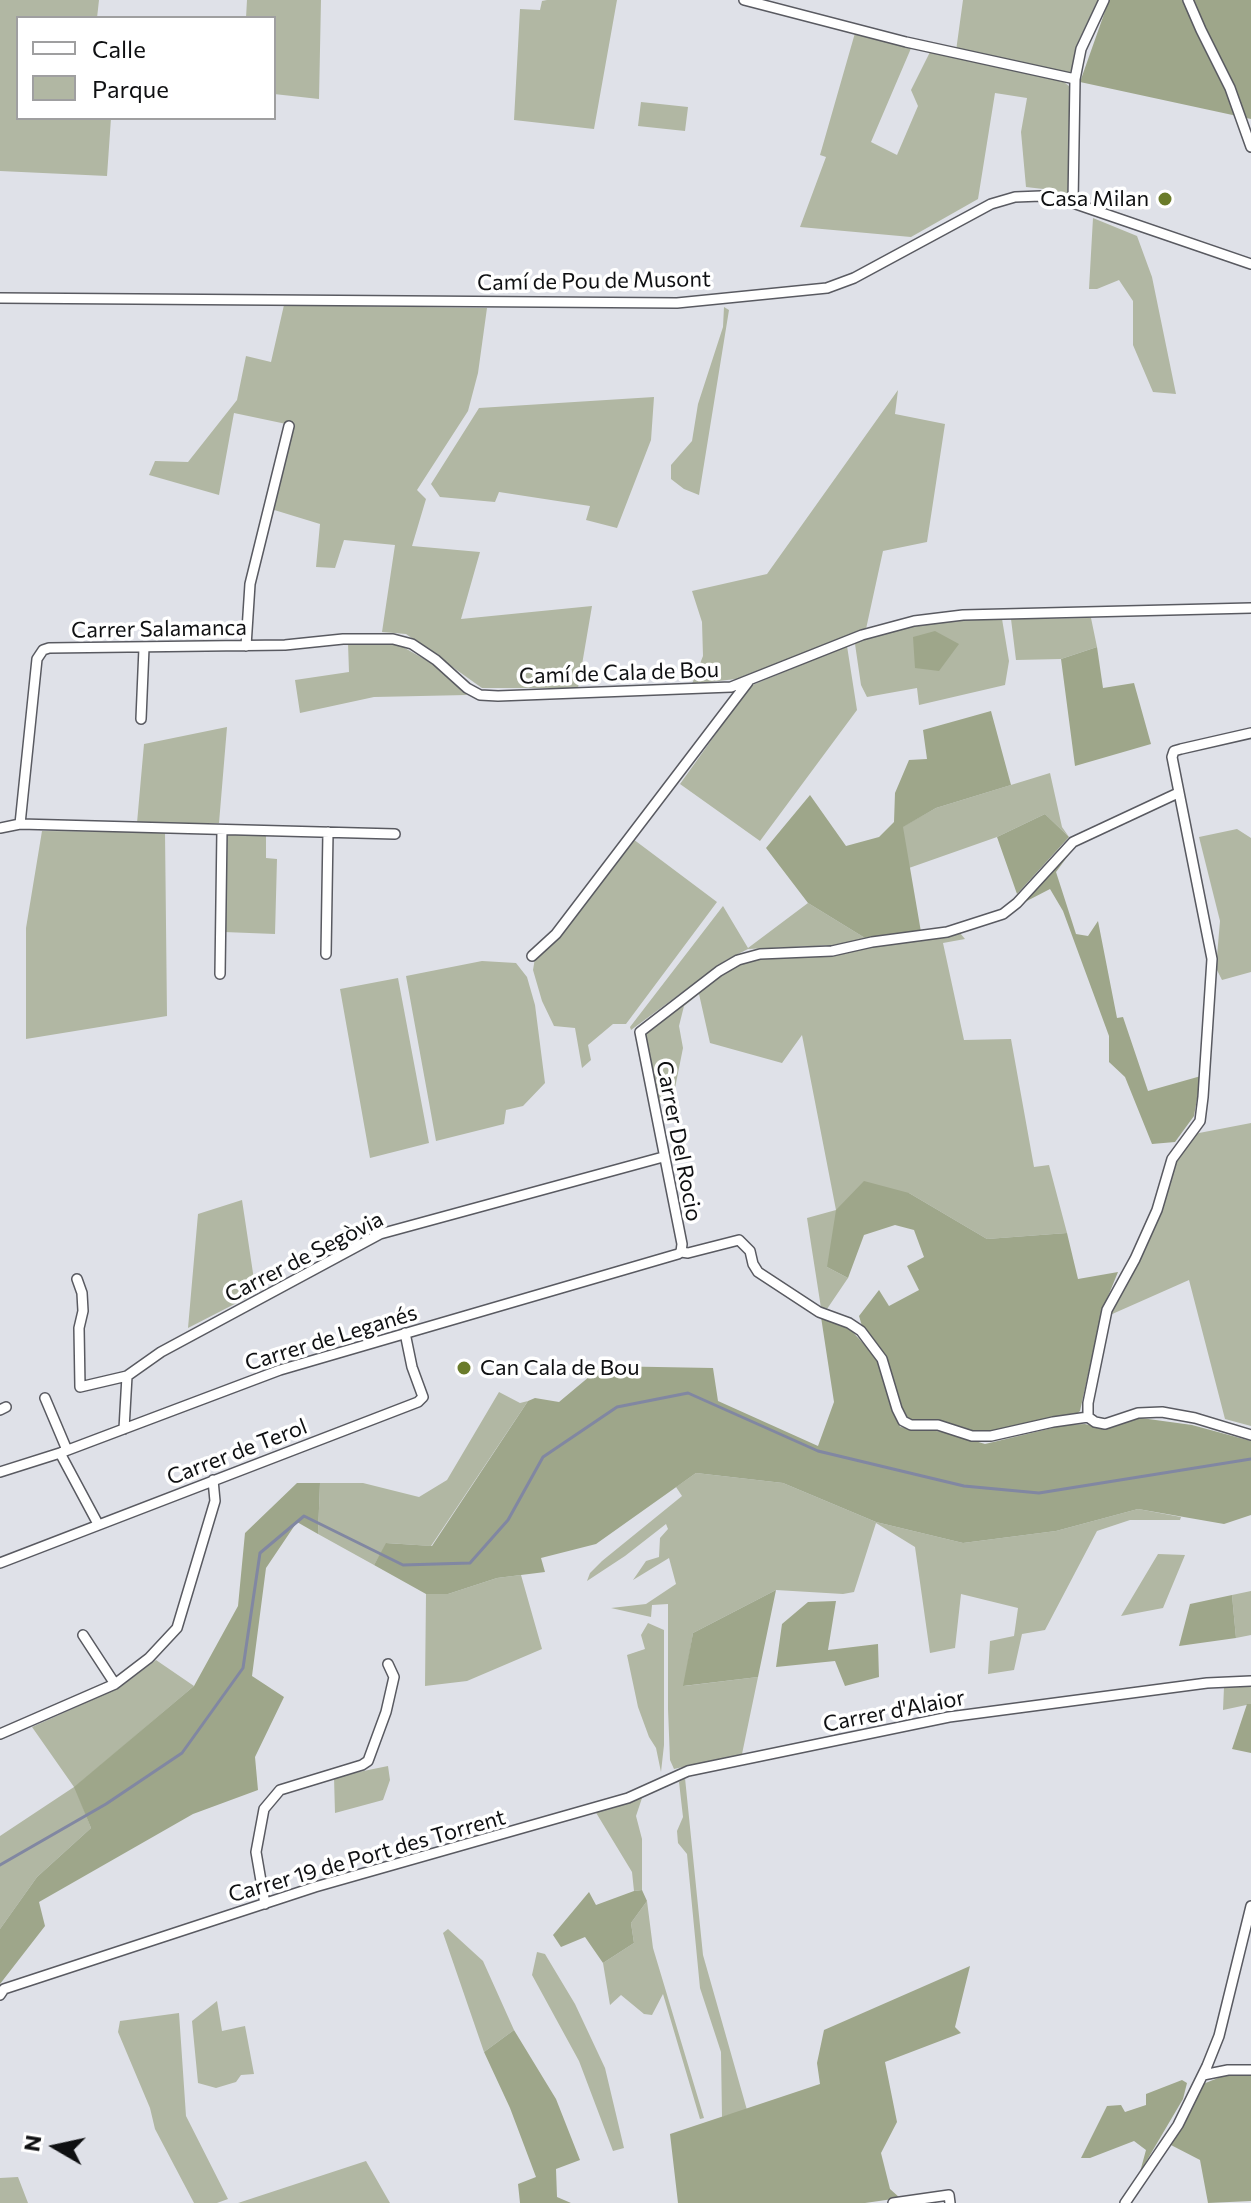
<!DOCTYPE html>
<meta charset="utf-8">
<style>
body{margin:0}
#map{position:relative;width:1251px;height:2203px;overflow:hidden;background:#dfe1e8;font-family:Commissioner,sans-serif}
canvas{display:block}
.legend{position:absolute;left:16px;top:16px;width:260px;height:104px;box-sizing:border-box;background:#fff;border:2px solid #9f9fa0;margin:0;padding:10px 14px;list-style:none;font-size:24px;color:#0f1012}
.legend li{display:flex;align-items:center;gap:16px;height:40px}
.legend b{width:40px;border:2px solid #9f9fa0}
.north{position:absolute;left:16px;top:2107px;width:80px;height:80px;-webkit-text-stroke:6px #fff;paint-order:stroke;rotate:279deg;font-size:22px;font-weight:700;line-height:32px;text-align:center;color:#0f1012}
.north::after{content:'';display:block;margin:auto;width:28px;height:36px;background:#0f1012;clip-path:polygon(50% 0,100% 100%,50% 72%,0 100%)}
</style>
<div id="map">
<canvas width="1251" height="2203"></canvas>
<ul class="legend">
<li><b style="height:10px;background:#fff"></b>Calle</li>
<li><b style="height:22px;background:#b1b7a3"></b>Parque</li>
</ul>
<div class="north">N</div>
</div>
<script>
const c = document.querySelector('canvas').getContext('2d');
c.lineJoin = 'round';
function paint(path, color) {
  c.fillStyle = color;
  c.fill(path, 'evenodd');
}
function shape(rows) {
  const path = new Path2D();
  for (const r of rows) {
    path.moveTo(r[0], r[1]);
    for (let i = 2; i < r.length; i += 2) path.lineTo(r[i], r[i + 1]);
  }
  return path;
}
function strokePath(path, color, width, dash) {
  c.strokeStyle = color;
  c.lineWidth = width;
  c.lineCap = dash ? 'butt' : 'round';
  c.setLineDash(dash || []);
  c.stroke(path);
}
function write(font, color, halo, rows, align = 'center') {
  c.font = font + ' Commissioner,sans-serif';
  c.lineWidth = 7;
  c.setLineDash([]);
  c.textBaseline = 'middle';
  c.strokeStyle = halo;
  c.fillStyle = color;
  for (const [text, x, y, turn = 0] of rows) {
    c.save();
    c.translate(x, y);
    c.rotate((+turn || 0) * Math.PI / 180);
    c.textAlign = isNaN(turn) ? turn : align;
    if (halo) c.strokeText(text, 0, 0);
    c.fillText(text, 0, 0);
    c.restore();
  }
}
const green = shape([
 [0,0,99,0,97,18,18,18,18,118,111,118,107,176,0,171],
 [247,0,321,0,319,99,274,94,274,18,246,18],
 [547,0,617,0,594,129,514,120,520,9,540,10,542,1],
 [963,0,1098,0,1078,42,1073,68,1069,73,1053,73,956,51],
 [855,33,912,46,871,142,897,155,918,106,911,90,931,50,1064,82,1070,87,1070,196,1052,190,1026,187,1021,132,1027,98,995,93,978,199,911,237,800,227,826,157,820,155],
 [641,102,688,107,685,131,638,126],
 [1093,218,1137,236,1152,277,1176,394,1153,392,1133,345,1133,301,1119,280,1097,289,1089,289],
 [284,305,487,308,478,373,468,411,417,490,426,499,412,546,480,552,461,619,592,606,578,688,482,688,406,634,382,632,395,545,344,540,335,568,316,567,320,524,271,509,291,425,234,413,219,495,149,475,155,461,188,462,237,400,246,356,271,362],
 [724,307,729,310,699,495,684,489,671,479,671,465,692,441,698,404,723,327],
 [898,390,895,414,945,424,927,542,883,551,866,629,736,679,692,684,703,656,702,622,692,591,767,574],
 [654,397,651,440,617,528,586,520,590,506,499,492,495,502,440,497,431,484,479,408],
 [1091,618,1097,647,1061,659,1016,660,1011,619],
 [961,619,1002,619,1009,661,1005,685,919,705,917,688,867,697,861,685,855,644,860,639,914,624],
 [348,643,396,643,433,664,467,695,374,697,300,713,295,680,349,672],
 [847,646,857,710,760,841,680,784,750,686],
 [227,727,219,823,137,823,144,744],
 [1050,773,1062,827,1069,837,1045,814,997,837,909,868,902,827,936,808],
 [1237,829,1251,838,1251,972,1222,980,1216,968,1220,921,1199,837],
 [42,831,165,832,167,1016,26,1039,26,928],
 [226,833,266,835,266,858,277,859,275,934,224,932],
 [633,839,717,902,626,1024,613,1024,588,1045,591,1060,582,1068,575,1028,554,1026,542,1001,533,970,535,958],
 [808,903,865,938,837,945,748,949,726,960,631,1030,630,1027,723,906,748,948],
 [960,933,965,939,943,943,964,1040,1011,1039,1034,1167,1049,1165,1067,1233,987,1239,909,1193,827,1267,848,1278,827,1309,821,1308,807,1218,836,1210,802,1035,782,1063,710,1043,699,994,684,1006,679,1026,683,1048,673,1098,656,1103,643,1034,714,977,737,964,759,957,873,946],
 [482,961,516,963,527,977,535,1005,545,1083,523,1106,506,1110,504,1124,436,1141,406,976],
 [398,978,429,1143,370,1158,340,989],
 [1251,1123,1251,1426,1225,1419,1189,1280,1110,1315,1141,1254,1174,1165,1189,1138,1199,1133],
 [242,1200,256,1293,188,1328,198,1214],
 [499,1392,520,1403,528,1401,431,1546,387,1543,374,1565,318,1534,320,1483,363,1483,419,1497,447,1480],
 [696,1473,783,1483,876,1522,963,1543,1056,1531,1138,1509,1181,1517,1180,1520,1130,1520,1097,1531,1045,1630,1022,1634,1014,1670,988,1674,990,1641,1014,1636,1018,1608,961,1594,955,1648,930,1653,915,1547,876,1523,854,1592,843,1594,776,1590,693,1633,684,1686,758,1677,742,1754,674,1769,670,1760,668,1709,668,1604,652,1605,651,1617,611,1608,646,1604,676,1584,669,1558,633,1580,646,1561,659,1557,660,1538,668,1529,666,1524,625,1556,587,1581,590,1573,602,1561,682,1496,676,1487],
 [1158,1554,1185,1555,1163,1608,1121,1616],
 [521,1575,542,1649,467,1681,425,1686,426,1594,448,1594,497,1578],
 [1251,1591,1251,1635,1236,1638,1232,1595],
 [648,1623,664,1630,664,1745,661,1772,656,1748,649,1737,638,1707,627,1655,645,1649,641,1635],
 [156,1660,194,1686,75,1787,91,1828,37,1877,0,1929,0,1836,74,1787,32,1727,119,1688],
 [1251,1685,1251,1704,1223,1710,1224,1687],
 [388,1766,390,1780,383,1800,335,1813,334,1777],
 [685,1778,703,1955,747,2110,722,2117,721,2052,700,1988,687,1854,678,1843,677,1831,683,1817,679,1782],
 [643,1795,636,1816,642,1839,642,1890,634,1891,632,1872,595,1811],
 [647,1901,653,1948,704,2118,700,2119,663,1994,652,2015,644,2014,621,1995,610,2005,603,1963,634,1943,631,1923],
 [448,1929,483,1961,514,2030,484,2052,443,1933],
 [537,1952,545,1954,575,2004,605,2068,624,2148,613,2151,579,2061,532,1975],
 [217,2001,222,2031,245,2026,254,2074,241,2075,236,2082,216,2088,198,2083,192,2021],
 [179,2013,186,2116,228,2199,217,2203,194,2203,155,2129,150,2108,118,2032,120,2021],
 [366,2161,390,2203,238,2203],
 [18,2177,28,2203,0,2203,0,2178]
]);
const forest = shape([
 [1109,0,1251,0,1251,119,1080,82],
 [935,631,959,644,939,671,915,668,913,637],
 [1097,647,1103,688,1134,683,1151,744,1075,766,1061,659],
 [991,711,1011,785,936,808,903,827,921,932,865,938,808,903,766,848,810,795,846,846,879,837,894,822,895,793,909,760,927,759,923,730],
 [1045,814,1069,837,1017,894,997,837],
 [1073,846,1073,849,1056,872,1076,934,1088,936,1098,921,1117,1018,1123,1017,1148,1091,1201,1076,1194,1116,1175,1142,1152,1144,1125,1077,1109,1062,1109,1036,1063,911,1050,889,1021,904],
 [864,1181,909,1193,987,1239,1067,1233,1078,1279,1118,1272,1102,1311,1080,1411,1075,1416,1057,1416,1036,1423,981,1433,942,1421,917,1422,906,1417,898,1403,879,1348,862,1326,859,1316,879,1290,889,1306,919,1290,907,1266,924,1257,914,1230,895,1225,864,1235,848,1278,827,1267,836,1210],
 [821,1317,847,1326,878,1359,900,1427,945,1432,985,1444,1065,1425,1085,1424,1104,1429,1141,1418,1192,1425,1251,1441,1251,1515,1224,1524,1138,1509,1056,1531,963,1543,876,1522,783,1483,696,1473,596,1544,541,1558,545,1572,497,1578,448,1594,426,1594,374,1565,386,1543,432,1546,528,1401,535,1398,559,1402,602,1366,713,1368,718,1401,818,1446,834,1402],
 [297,1483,320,1483,318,1534,297,1522,266,1568,252,1676,284,1697,255,1757,258,1790,193,1814,39,1902,45,1926,0,1984,0,1929,37,1877,91,1828,74,1787,194,1686,238,1606,245,1533],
 [776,1590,758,1677,683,1686,693,1633],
 [1232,1595,1236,1638,1179,1646,1190,1604],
 [836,1601,828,1650,878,1644,879,1677,845,1686,835,1661,776,1667,782,1624,808,1602],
 [1247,1704,1251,1704,1251,1753,1232,1749],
 [642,1890,647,1901,631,1923,634,1943,603,1963,585,1937,561,1947,553,1935,589,1892,596,1905,634,1891],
 [970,1966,955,2027,961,2033,885,2062,897,2122,881,2153,890,2189,900,2198,865,2203,678,2203,670,2134,820,2084,817,2063,824,2030],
 [514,2030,556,2099,580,2160,556,2169,557,2197,571,2203,520,2203,518,2184,536,2177,510,2108,484,2052],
 [1228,2074,1251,2074,1251,2201,1208,2203,1200,2160,1169,2144,1203,2084],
 [1182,2080,1187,2083,1183,2099,1140,2172,1146,2150,1134,2141,1090,2158,1081,2158,1107,2106,1121,2105,1125,2112,1146,2105,1146,2094]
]);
const stream = shape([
 [0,1865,106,1804,182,1753,243,1668,260,1553,304,1516,403,1565,470,1563,508,1520,543,1457,617,1407,688,1393,818,1451,964,1486,1039,1493,1251,1459]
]);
const minor = shape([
 [744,0,906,42,1075,79],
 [1188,0,1201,30,1230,88,1251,147],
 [1073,203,1075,79,1081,49,1104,0],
 [0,298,677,303,827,288,854,278,991,204,1015,197,1041,196,1073,203,1251,264],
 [246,646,250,584,289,426],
 [141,719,144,648],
 [1251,733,1181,749,1174,751,1172,757,1212,959,1203,1097,1200,1121,1172,1159,1157,1210,1135,1259,1107,1310,1088,1403,1088,1417,1095,1422,1105,1424,1138,1413,1162,1412,1195,1418,1251,1435],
 [20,824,395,834],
 [0,828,20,824,37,659,43,650,49,648,285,645,343,639,393,639,412,644,436,660,467,688,480,695,498,696,731,687,862,635,914,621,963,615,1251,608],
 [326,954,328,832],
 [532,956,556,934,748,682],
 [220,974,222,830],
 [681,1252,688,1253,739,1240,750,1251,753,1264,758,1272,819,1312,849,1323,861,1331,882,1359,897,1409,903,1421,911,1425,938,1425,972,1436,991,1436,1053,1422,1088,1417],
 [77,1279,82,1293,83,1311,79,1328,80,1387,127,1376,161,1352,380,1234,663,1157],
 [45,1398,67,1450],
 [0,1410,6,1407],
 [124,1429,127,1376],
 [60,1453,98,1524],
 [0,1472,60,1453,280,1370,678,1254,681,1252,682,1244,640,1032,719,971,738,960,760,954,832,951,872,942,947,932,1003,914,1017,903,1073,842,1178,793],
 [0,1563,418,1402,423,1397,412,1367,405,1333],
 [83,1635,115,1684],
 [0,1734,115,1684,149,1658,177,1628,215,1501,213,1480],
 [265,1904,256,1852,264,1809,280,1790,362,1765,368,1761,386,1712,394,1677,388,1664],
 [0,1995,4,1989,315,1887,628,1798,688,1771,949,1717,1207,1683,1251,1681],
 [1203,2075,1228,2070,1251,2070],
 [893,2203,949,2195,950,2203],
 [1125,2203,1178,2125,1207,2066,1219,2036,1251,1906]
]);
const markers = [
 [1165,199,8,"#6a7b2a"],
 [464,1368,8,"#6a7b2a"]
];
const poiNames = [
 ["Casa Milan",1149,199],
 ["Can Cala de Bou",480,1368,"left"]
];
const streetNames = [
 ["Camí de Pou de Musont",594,281,-1],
 ["Carrer Salamanca",159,629,-1],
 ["Camí de Cala de Bou",619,673,-2],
 ["Carrer Del Rocio",679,1141,79],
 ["Carrer de Segòvia",304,1257,-27],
 ["Carrer de Leganés",331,1338,-17],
 ["Carrer de Terol",237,1452,-21],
 ["Carrer d'Alaior",894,1711,-11],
 ["Carrer 19 de Port des Torrent",367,1856,-16]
];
paint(green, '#b1b7a3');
paint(forest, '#9ea68a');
strokePath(stream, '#8187a2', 3);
strokePath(minor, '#595a61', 12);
strokePath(minor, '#fff', 9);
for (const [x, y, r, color] of markers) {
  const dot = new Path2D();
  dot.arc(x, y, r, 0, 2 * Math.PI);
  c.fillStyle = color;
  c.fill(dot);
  strokePath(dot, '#fff', 3);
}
write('22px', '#0f1012', '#fff', poiNames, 'right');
write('22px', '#0f1012', '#fff', streetNames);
</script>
